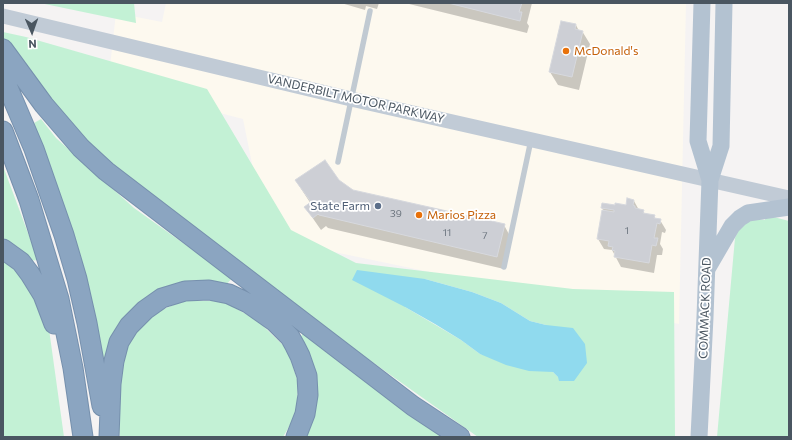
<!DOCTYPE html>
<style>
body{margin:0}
#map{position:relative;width:792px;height:440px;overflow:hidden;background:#f5f3f3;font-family:Commissioner,sans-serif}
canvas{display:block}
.frame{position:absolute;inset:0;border:4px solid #4a5661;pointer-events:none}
.north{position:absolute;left:12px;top:12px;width:40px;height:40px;-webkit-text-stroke:3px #fff;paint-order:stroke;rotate:178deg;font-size:11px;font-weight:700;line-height:16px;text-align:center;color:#4a5661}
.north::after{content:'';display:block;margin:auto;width:14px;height:18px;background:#4a5661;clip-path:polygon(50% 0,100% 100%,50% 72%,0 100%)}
</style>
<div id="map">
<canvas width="792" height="440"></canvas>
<div class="frame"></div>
<div class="north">N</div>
</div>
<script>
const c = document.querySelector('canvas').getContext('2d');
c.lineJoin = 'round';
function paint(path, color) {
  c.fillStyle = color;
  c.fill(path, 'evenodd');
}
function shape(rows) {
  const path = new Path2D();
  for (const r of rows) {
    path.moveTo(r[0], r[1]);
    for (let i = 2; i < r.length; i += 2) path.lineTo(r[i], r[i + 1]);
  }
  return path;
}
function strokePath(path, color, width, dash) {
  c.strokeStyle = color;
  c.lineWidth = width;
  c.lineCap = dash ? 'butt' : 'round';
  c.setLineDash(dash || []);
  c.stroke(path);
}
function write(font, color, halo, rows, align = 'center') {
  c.font = font + ' Commissioner,sans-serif';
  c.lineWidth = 3.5;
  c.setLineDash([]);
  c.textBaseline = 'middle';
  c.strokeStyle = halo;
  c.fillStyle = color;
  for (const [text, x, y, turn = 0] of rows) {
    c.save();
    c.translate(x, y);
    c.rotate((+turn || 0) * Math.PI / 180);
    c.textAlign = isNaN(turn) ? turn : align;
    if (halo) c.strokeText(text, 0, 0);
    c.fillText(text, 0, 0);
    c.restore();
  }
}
const commercial = shape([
 [166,3,686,3,679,324,267,238,243,119,108,84,116,13,162,22]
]);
const green = shape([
 [40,3,134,3,136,23],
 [3,32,26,37,207,89,291,230,356,263,573,289,674,292,675,437,478,437,258,281,86,146,17,61,3,38],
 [425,279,472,292,501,303,530,321,546,325,558,377,553,372,480,354,461,340,405,307],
 [41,119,56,138,134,208,232,278,226,285,194,280,163,288,129,313,107,355,104,358,101,355,57,188,34,123],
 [3,166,38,260,28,261,18,247,3,239],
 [766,215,789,221,789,437,717,437,735,238,742,223,752,218,765,220],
 [3,261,26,279,48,322,64,437,3,437],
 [183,301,223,301,258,321,287,349,298,382,297,413,283,437,120,437,115,401,122,355,129,336,152,314],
 [303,333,405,412,443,437,301,437,300,338]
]);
const water = shape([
 [357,270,425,279,472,292,501,303,530,321,546,325,573,328,585,344,587,363,574,381,559,381,558,377,553,372,529,371,506,365,480,354,461,340,435,324,405,307,352,280]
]);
const shadow = shape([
 [341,3,379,3,377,9,366,6,365,10],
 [405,3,532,3,527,23,529,26,527,33],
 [576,25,579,31,582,31,590,44,579,90,558,85,550,72],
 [296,181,338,181,352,191,504,225,511,238,504,269,328,228,326,226,321,230,305,207,311,204],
 [634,201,639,210,643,211,645,214,654,216,656,219,660,220,666,230,665,233,662,232,660,244,663,249,662,255,657,255,654,273,621,267,612,250,604,249,598,239,604,211,602,208,627,206]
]);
const building = shape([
 [448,3,522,3,519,12,522,12,520,21,448,3],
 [561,21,576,24,575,29,583,31,572,77,549,72,561,21],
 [325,160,339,180,353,190,505,224,497,257,319,215,318,214,313,218,304,207,311,202,295,180,325,160],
 [627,198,634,200,633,205,635,206,635,208,644,210,643,213,655,215,654,218,661,219,660,224,657,223,654,238,658,238,656,246,652,245,649,263,614,257,615,251,612,250,613,247,608,246,609,241,597,239,602,210,614,212,614,210,601,208,602,203,615,205,615,203,626,205,627,198]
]);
const lane = shape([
 [338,162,370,11],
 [504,267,531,140]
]);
const secondary = shape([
 [3,16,351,99,789,198]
]);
const primary = shape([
 [702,3,698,141,710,180],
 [707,269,732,226,740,218,748,213,789,207],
 [699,437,705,317,710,180,721,146,724,3]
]);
const highway = shape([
 [3,49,44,105,81,148,106,171,413,406,460,437],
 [3,76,34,149,64,235,77,279,87,323,102,406],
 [3,131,29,200,59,299,73,368,83,437],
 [3,249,21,262,30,274,43,295,54,324],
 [109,437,111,384,114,361,119,342,129,326,145,310,162,298,185,291,209,290,229,294,248,303,275,322,290,337,295,346,300,356,307,376,308,395,305,414,296,437]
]);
const markers = [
 [566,51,4,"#e8710a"],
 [378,206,4,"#5c6f8a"],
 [419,215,4,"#e8710a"]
];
const numberNames = [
 ["39",396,214],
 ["1",627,231],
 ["11",447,233],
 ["7",485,236]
];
const foodNames = [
 ["McDonald's",574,51],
 ["Marios Pizza",427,215]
];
const streetNames = [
 ["VANDERBILT MOTOR PARKWAY",356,99,13],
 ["COMMACK ROAD",705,308,-88]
];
const serviceNames = [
 ["State Farm",370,206]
];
paint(commercial, '#fdf9ef');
paint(green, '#c3f1d5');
paint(water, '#90daee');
paint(shadow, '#0003');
paint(building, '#cdcfd5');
strokePath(building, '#d7d9de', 1);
strokePath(highway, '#7690ad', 21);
strokePath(lane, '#c1cad2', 5.5);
strokePath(secondary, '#c1cbd6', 15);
strokePath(primary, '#b3c2d1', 17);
strokePath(highway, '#8ba5c1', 19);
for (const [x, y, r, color] of markers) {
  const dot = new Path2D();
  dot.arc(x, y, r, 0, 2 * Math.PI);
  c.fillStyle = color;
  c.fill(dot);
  strokePath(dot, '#fff', 1.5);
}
write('10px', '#6b747e', null, numberNames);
write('12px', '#c56008', '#fff', foodNames, 'left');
write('12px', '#4a5661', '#fff', streetNames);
write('12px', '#4e5e75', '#fff', serviceNames, 'right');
</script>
